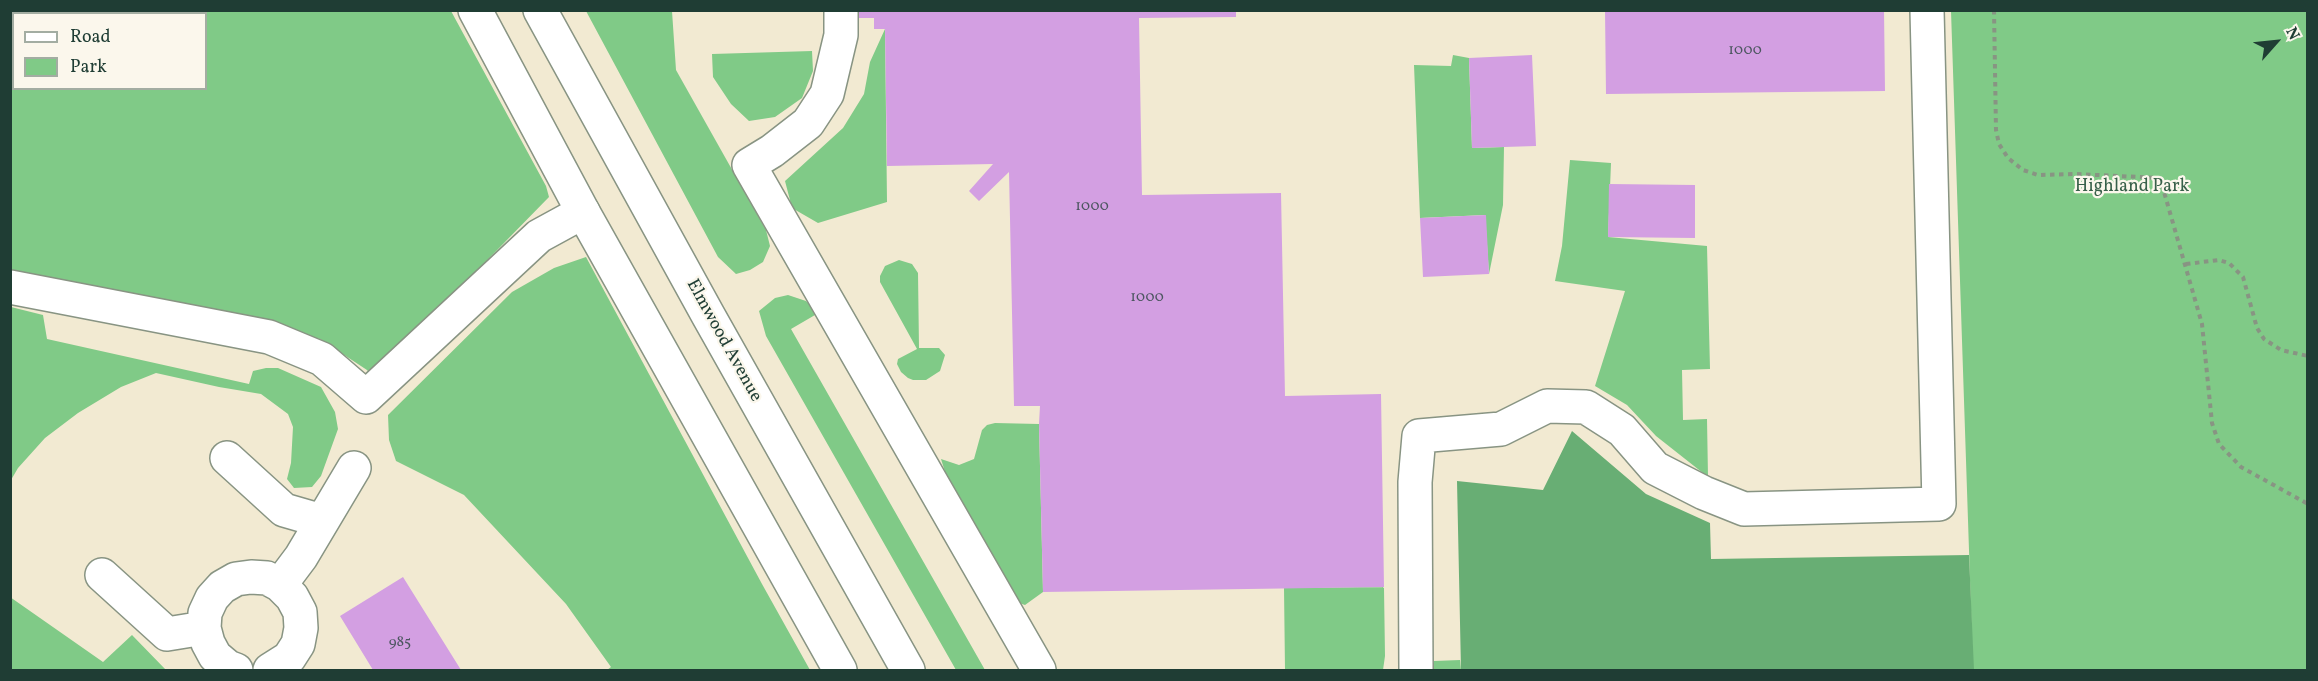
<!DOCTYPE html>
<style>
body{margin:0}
#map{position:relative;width:2318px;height:681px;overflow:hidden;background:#f2ead2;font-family:Vollkorn,serif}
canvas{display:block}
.frame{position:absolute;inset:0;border:12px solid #1f3d34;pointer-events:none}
.legend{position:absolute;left:12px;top:12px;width:195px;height:78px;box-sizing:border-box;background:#fbf7ec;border:2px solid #a3ada2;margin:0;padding:8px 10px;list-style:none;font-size:18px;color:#1f3d34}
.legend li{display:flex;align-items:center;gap:12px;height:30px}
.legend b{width:30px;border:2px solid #a3ada2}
.north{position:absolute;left:2246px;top:12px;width:60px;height:60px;-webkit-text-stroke:4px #fbf7ec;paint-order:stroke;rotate:63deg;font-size:16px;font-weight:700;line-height:24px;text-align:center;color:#1f3d34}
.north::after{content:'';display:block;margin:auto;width:21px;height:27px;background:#1f3d34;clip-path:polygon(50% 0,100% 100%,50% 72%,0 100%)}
</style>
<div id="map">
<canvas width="2318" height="681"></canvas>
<div class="frame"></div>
<ul class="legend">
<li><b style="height:8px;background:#fff"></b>Road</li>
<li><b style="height:16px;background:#80ca87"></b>Park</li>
</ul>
<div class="north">N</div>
</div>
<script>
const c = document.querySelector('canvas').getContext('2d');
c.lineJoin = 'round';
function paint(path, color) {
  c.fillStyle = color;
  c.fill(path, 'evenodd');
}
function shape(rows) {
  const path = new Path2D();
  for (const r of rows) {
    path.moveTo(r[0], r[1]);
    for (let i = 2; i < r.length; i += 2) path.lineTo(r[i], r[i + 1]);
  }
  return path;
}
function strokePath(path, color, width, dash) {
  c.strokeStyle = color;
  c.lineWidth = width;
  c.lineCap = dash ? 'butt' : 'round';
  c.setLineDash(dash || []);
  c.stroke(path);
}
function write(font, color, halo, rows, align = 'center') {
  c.font = font + ' Vollkorn,serif';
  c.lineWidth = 4.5;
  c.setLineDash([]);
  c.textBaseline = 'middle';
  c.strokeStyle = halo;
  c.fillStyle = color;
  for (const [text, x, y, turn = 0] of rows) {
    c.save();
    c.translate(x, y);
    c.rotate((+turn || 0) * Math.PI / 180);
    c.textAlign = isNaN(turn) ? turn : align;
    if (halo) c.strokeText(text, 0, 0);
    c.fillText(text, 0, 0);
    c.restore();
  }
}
const green = shape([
 [11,11,451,11,546,186,549,197,373,377,367,370,320,339,11,272],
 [14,14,206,14,206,88,14,88],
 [586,11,672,11,676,70,766,230,770,246,763,262,750,270,736,274,718,257],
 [1951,11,2307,11,2307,670,1973,670],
 [885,29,887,202,818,223,792,208,785,181,843,128,864,94,870,62],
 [812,51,813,71,802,98,775,117,749,121,731,104,713,77,712,54],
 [1453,55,1469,58,1472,148,1504,147,1503,205,1489,274,1485,215,1420,218,1414,65,1451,66],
 [1570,160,1611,163,1608,237,1707,246,1710,369,1682,370,1683,420,1707,419,1708,477,1656,436,1627,405,1595,386,1625,291,1555,281,1562,246],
 [586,257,762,584,810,670,607,670,611,667,566,604,464,495,396,461,389,440,388,415,512,292,554,268],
 [899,260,912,264,918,273,919,348,939,348,945,355,940,371,926,380,913,380,908,378,901,372,897,364,898,359,917,349,880,282,880,276,885,266],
 [788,295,806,301,814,309,815,315,791,329,985,670,956,670,766,336,759,311,775,298],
 [11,307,43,315,47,339,249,384,253,371,266,368,278,368,321,387,335,412,338,429,321,476,312,487,294,488,287,479,291,463,293,427,288,414,261,394,219,387,156,373,121,387,78,413,45,438,18,468,11,480],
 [995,423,1039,424,1043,592,1025,605,1019,603,946,475,941,459,959,465,974,459,982,430,987,425],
 [1382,587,1384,588,1385,656,1383,670,1285,670,1284,588,1384,587],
 [10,597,103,662,132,635,166,670,11,670],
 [1460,660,1461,670,1433,670,1434,661]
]);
const forest = shape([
 [1572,431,1646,494,1710,523,1711,559,1969,555,1974,670,1461,670,1457,481,1543,490]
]);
const building = shape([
 [859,10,1236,10,1236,17,1139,18,1142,195,1281,193,1285,396,1381,394,1384,587,1043,592,1039,424,1040,406,1014,406,1009,172,979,201,969,191,993,164,887,166,885,29,874,29,874,18,859,18],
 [1605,10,1884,10,1885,91,1606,94],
 [1532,55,1536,146,1472,148,1469,58],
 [1609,184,1695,185,1695,238,1608,237],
 [1486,215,1489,274,1423,277,1420,218],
 [403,577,461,670,373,670,340,616]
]);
const path = shape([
 [1994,10,1996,130,1999,144,2008,158,2023,170,2038,175,2076,174,2160,178,2202,324,2212,423,2219,444,2241,467,2308,504],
 [2186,264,2219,260,2229,263,2243,277,2257,328,2264,339,2281,350,2308,356]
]);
const minor = shape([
 [841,10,841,35,827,94,808,123,772,151,749,165,1039,670],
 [10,287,269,337,322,359,366,397,539,236,583,212],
 [227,458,284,510,322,521],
 [102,575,167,634,204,628],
 [280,585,301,557,354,468],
 [236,670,228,667,215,656,208,643,204,628,205,613,212,598,222,587,236,579,251,577,267,578,280,585,292,597,300,612,301,628,298,644,289,658,270,670],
 [1416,670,1415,482,1419,436,1501,429,1547,406,1586,407,1622,430,1655,468,1704,493,1744,509,1939,504,1927,10]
]);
const major = shape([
 [475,10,583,212,840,670],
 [540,10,708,315,908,670]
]);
const numberNames = [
 ["1000",1745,51],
 ["1000",1092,207],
 ["1000",1147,298],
 ["985",400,643]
];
const parkNames = [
 ["Highland Park",2132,188]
];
const streetNames = [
 ["Elmwood Avenue",723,341,61]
];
paint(green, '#80ca87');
paint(forest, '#68ae74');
paint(building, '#d39fe2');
strokePath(minor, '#889483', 36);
strokePath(major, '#889483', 36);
strokePath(path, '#889483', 4, [4.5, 4.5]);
strokePath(minor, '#fff', 33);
strokePath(major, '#fff', 33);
write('15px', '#4c5660', null, numberNames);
write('18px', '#376049', '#fbf7ec', parkNames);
write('18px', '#1f3d34', '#fbf7ec', streetNames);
</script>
